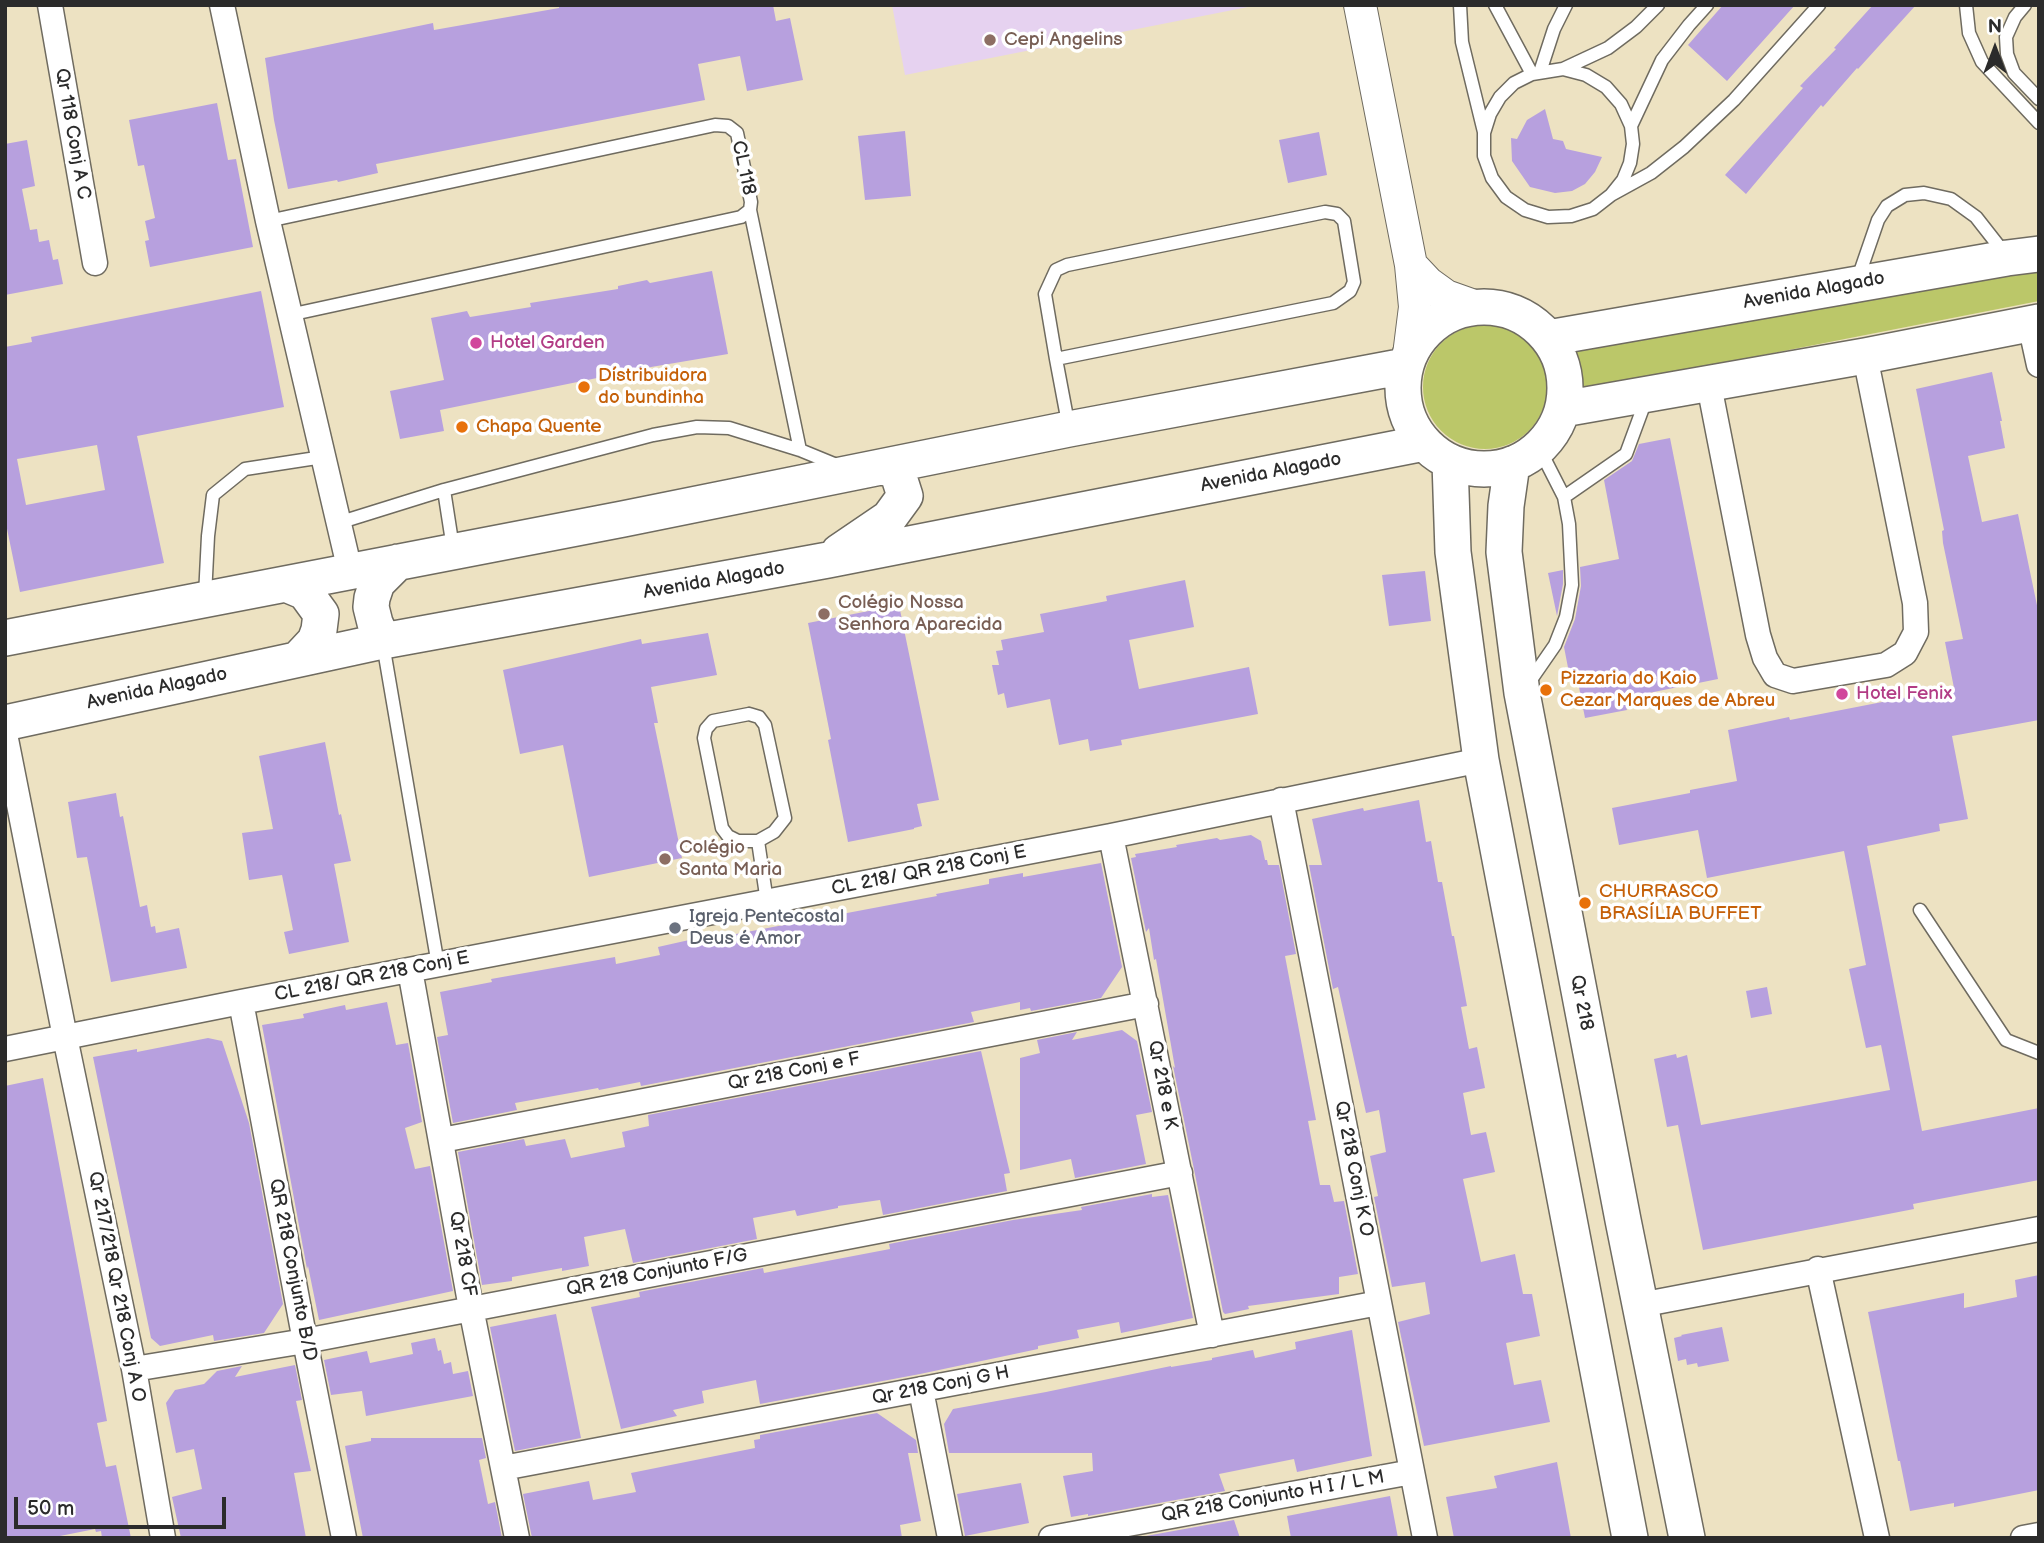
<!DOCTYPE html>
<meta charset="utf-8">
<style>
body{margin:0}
#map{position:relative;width:2044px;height:1543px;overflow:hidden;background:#ede2c2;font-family:"Balsamiq Sans",sans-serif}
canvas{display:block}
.frame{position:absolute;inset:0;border:7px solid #2b2b2b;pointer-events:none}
.north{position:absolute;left:1960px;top:14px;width:70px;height:70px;-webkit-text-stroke:5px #fff;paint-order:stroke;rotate:0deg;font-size:19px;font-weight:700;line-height:28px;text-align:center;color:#2b2b2b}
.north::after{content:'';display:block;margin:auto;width:24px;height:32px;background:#2b2b2b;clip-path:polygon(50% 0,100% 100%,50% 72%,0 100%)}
.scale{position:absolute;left:14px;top:1497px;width:212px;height:32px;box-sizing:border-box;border:4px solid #2b2b2b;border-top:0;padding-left:9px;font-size:21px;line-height:24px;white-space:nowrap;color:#2b2b2b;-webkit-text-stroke:5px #fff;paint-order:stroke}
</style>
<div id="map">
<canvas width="2044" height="1543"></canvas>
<div class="frame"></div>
<div class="north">N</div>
<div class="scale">50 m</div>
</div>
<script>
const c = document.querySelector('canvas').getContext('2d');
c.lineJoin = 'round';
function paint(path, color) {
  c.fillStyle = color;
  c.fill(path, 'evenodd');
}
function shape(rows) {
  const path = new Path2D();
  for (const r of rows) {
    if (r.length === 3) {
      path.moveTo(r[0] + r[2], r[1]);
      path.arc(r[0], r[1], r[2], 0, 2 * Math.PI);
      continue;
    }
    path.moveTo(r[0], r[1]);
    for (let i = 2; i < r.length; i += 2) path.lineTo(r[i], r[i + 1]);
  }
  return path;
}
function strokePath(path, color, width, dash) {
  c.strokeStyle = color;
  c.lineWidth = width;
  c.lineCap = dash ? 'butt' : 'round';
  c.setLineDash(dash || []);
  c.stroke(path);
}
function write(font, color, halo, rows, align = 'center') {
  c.font = font + ' "Balsamiq Sans",sans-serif';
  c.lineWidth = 7;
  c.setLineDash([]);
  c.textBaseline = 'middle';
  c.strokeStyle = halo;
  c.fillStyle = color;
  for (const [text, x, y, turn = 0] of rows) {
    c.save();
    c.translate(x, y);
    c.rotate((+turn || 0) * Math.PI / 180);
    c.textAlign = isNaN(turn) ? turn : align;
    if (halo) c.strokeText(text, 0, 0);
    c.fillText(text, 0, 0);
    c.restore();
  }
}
const built = shape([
 [892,5,1258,5,905,75]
]);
const green = shape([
 [2039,265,2039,301,1569,393,1568,370,1562,351],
 [1485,387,62]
]);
const building = shape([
 [559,5,773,5,776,21,790,18,803,80,747,91,740,56,698,64,705,100,376,164,378,173,338,182,337,180,288,189,274,120,265,58,433,23,434,30,559,8],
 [1723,5,1795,5,1727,81,1688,45],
 [1873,5,1916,5,1858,69,1857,68,1823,107,1821,105,1746,194,1725,175,1803,88,1800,86,1836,49,1834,48],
 [217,103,228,160,236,159,253,247,150,267,145,241,149,240,145,221,155,218,144,165,138,166,129,120],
 [1545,109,1553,139,1563,141,1566,149,1602,157,1595,172,1585,184,1572,191,1555,193,1530,187,1512,161,1511,138,1517,139,1527,120],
 [905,131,911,196,865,200,858,136],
 [1319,132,1327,175,1288,183,1279,140],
 [27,140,35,186,22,189,30,230,37,229,39,242,49,240,53,260,58,259,63,284,5,295,5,144],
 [712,271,728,354,651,367,440,410,444,431,400,439,390,391,444,380,431,318,467,311,470,317,531,307,530,303,618,289,618,286,647,280,650,283],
 [261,291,284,407,137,436,164,563,20,592,5,519,5,347,32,342,31,337],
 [97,445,105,490,26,505,17,459],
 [1992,372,2002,421,2000,421,2005,448,1968,456,1982,522,2018,514,2039,615,2039,720,1952,736,1968,819,1939,824,1940,831,1867,846,1922,1131,2039,1108,2039,1180,1913,1204,1914,1209,1703,1250,1678,1125,1667,1127,1654,1059,1676,1054,1677,1058,1687,1055,1701,1125,1890,1090,1881,1045,1866,1048,1849,969,1866,965,1844,851,1707,878,1698,830,1619,845,1612,808,1690,793,1690,790,1737,781,1728,730,1789,717,1790,720,1954,688,1945,642,1963,639,1943,543,1942,531,1944,530,1916,389],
 [1670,438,1718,679,1624,698,1627,710,1585,718,1578,682,1571,683,1564,647,1575,619,1581,586,1580,567,1619,559,1604,480,1632,461,1639,444],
 [1563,570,1563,584,1557,616,1548,573],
 [1425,571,1431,621,1389,626,1382,575],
 [1185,580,1194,627,1129,640,1139,689,1249,667,1258,714,1121,740,1122,745,1090,751,1088,739,1059,745,1050,699,1007,708,1004,693,998,695,992,665,999,665,996,651,1003,650,1001,640,1044,632,1040,614,1107,601,1106,596],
 [899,605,939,800,917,804,922,826,914,828,914,829,848,842,828,740,831,739,808,623],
 [708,633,717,675,651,687,658,723,654,723,682,858,589,877,563,745,520,754,503,670,641,639,642,644],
 [325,742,339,815,341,814,351,861,334,864,349,942,289,954,284,932,293,930,282,875,249,880,242,833,273,829,259,756],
 [116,793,120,817,123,816,140,907,147,905,151,927,155,926,156,933,179,928,187,968,111,982,87,857,77,858,68,802],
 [1419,800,1426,842,1431,841,1438,882,1442,882,1452,936,1454,936,1467,1006,1461,1007,1469,1049,1477,1047,1485,1088,1463,1093,1471,1135,1486,1132,1495,1172,1463,1179,1481,1262,1515,1254,1523,1294,1532,1294,1540,1336,1506,1343,1514,1385,1541,1380,1550,1422,1424,1446,1398,1322,1430,1314,1425,1282,1392,1287,1374,1197,1378,1196,1370,1156,1386,1152,1379,1110,1366,1113,1338,987,1333,989,1309,865,1322,865,1312,819,1363,808,1364,811],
 [1251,835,1261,841,1265,860,1267,860,1268,865,1279,865,1296,954,1285,956,1316,1120,1308,1121,1320,1185,1330,1185,1334,1202,1344,1201,1358,1274,1339,1277,1339,1294,1248,1306,1249,1309,1225,1314,1223,1312,1173,1066,1175,1068,1156,959,1154,960,1149,928,1146,932,1131,858,1136,857,1135,854,1177,847,1176,845,1217,838,1220,840],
 [1101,863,1122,967,1101,998,1031,1011,1030,1008,1020,1010,1020,1002,971,1012,974,1022,641,1086,640,1082,599,1090,598,1088,515,1103,517,1110,453,1123,437,1037,448,1035,440,992,492,982,491,979,615,957,616,964,660,955,658,947,698,938,699,941,937,896,936,894,989,884,989,879,1023,873,1023,877],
 [1767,987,1772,1014,1751,1018,1746,991],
 [387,1002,396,1045,408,1043,422,1122,405,1128,415,1169,430,1166,453,1291,319,1320,308,1266,307,1269,262,1025,304,1018,303,1014,345,1005,346,1010],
 [1122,1030,1137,1041,1152,1112,1136,1115,1146,1164,1075,1178,1071,1159,1020,1170,1020,1058,1040,1053,1037,1040,1077,1032,1072,1040],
 [208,1038,222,1041,249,1123,283,1304,264,1333,214,1341,213,1335,160,1346,151,1338,93,1057,137,1049,137,1052],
 [981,1051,1010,1173,1004,1174,1007,1191,883,1215,880,1200,838,1206,838,1208,797,1216,795,1210,753,1218,757,1239,633,1263,625,1229,584,1237,589,1266,562,1271,562,1268,512,1277,512,1281,482,1285,458,1152,524,1139,526,1146,565,1139,571,1158,625,1147,622,1132,649,1126,648,1115],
 [43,1078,107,1421,97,1423,106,1467,116,1465,131,1538,102,1538,101,1531,96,1532,95,1529,50,1538,5,1538,5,1086],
 [1152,1194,1152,1197,1168,1195,1193,1318,1121,1333,1119,1322,1077,1330,1079,1338,1038,1346,1038,1349,920,1374,760,1404,756,1380,702,1391,704,1403,673,1410,677,1416,621,1429,591,1307,640,1297,639,1292,763,1268,764,1273,890,1249,889,1244,1013,1220,1082,1210,1081,1207],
 [2039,1275,2039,1490,1954,1507,1954,1503,1910,1511,1900,1461,1898,1461,1868,1312,1964,1293,1964,1308,2017,1297,2015,1280],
 [556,1314,581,1438,515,1451,490,1327],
 [1722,1327,1729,1361,1698,1367,1697,1363,1687,1365,1686,1359,1678,1361,1674,1338,1682,1336,1681,1335],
 [1352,1330,1372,1456,1297,1472,1294,1459,1219,1474,1225,1491,1088,1516,1088,1514,1071,1517,1063,1476,1093,1471,1092,1453,949,1453,944,1424,953,1409,1046,1392,1171,1366,1171,1367,1212,1360,1212,1358,1253,1350,1255,1358,1296,1349,1295,1342],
 [435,1338,438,1351,441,1350,444,1364,451,1362,453,1374,468,1371,473,1396,366,1416,362,1391,331,1395,324,1360,367,1351,370,1363,413,1354,411,1343],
 [295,1365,302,1400,296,1401,311,1471,294,1473,306,1538,181,1538,172,1497,202,1489,194,1449,176,1453,166,1403,175,1390,204,1384,217,1371,242,1366,235,1377],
 [877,1413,916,1440,918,1453,908,1453,921,1521,900,1525,902,1538,532,1538,523,1494,589,1481,593,1500,636,1492,631,1473,755,1448,754,1440,760,1439,760,1435],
 [371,1438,482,1438,486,1458,479,1460,488,1504,495,1502,502,1538,363,1538,345,1446,371,1441],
 [1557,1462,1571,1538,1454,1538,1446,1497,1497,1488,1494,1476],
 [1021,1483,1029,1523,965,1536,957,1494],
 [1390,1496,1398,1538,1291,1538,1287,1516],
 [1234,1520,1240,1538,1135,1538]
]);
const service = shape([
 [1460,5,1462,42,1484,132],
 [1495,5,1532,74],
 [1966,5,1969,33,1982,62,2039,123],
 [2025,5,2015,17,2006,37,2007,54,2014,73,2039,99],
 [1563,69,1608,48,1636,27,1658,5],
 [1540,72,1554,29,1566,5],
 [1631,126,1662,60,1689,25,1707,5],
 [1611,195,1623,180,1630,163,1633,144,1631,126,1621,104,1606,87,1586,75,1563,69,1532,74,1514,83,1500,97,1490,114,1484,133,1484,156,1492,178,1506,197,1525,210,1548,217,1571,216,1593,209,1611,195,1651,173,1684,147,1734,100,1819,5],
 [750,210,800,450],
 [268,221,715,125,728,126,737,133,751,202,750,210,741,217,289,315],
 [1857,281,1878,220,1887,206,1905,195,1924,193,1951,199,1976,217,2005,254],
 [1056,359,1333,303,1350,291,1354,282,1344,221,1337,214,1325,212,1067,265,1056,270,1045,294,1056,359,1069,428],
 [444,490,453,548],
 [1564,497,1626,454,1647,397],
 [338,523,444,490,653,435,697,427,729,428,800,450,839,466],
 [205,596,208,536,213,495,245,469,323,457],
 [383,644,438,965],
 [1528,684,1555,645,1566,617,1572,585,1569,524,1564,497,1539,448],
 [749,714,759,717,765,725,785,818,774,832,758,841,738,841,728,836,722,828,704,738,706,729,713,721,749,714],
 [758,841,767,902],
 [1920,910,2006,1040,2039,1053]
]);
const minor = shape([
 [50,5,95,263],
 [222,5,268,221,350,571],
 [2030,324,2039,365],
 [1709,385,1758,635,1765,658,1775,675,1793,681,1886,665,1905,653,1916,632,1915,603,1865,356],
 [5,734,65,1037,134,1369,163,1538],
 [1281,800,1425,1538],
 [1111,836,1212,1335],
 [410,970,471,1308,517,1538],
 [241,1002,305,1341,344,1538],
 [5,1049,241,1002,1111,836,1481,760],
 [442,1140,1146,1004],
 [1818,1269,1877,1538],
 [1640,1305,2039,1229],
 [134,1369,305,1341,1180,1173],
 [921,1390,950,1538],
 [503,1468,1379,1303],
 [1051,1538,1412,1472],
 [2023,1538,2039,1535]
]);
const tertiary = shape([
 [1360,5,1411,265,1415,307,1409,355],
 [1411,265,1428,283,1446,296,1477,307]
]);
const secondary = shape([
 [1484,388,81],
 [1548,338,2007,258,2039,254],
 [1563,409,1865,356,2039,322],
 [1450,462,1453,552,1481,760,1630,1538],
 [1512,464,1506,506,1504,552,1522,693,1623,1220,1687,1538],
 [839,552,889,518,905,496,898,474,892,469,881,467],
 [286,584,305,592,321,614,319,630,315,641,300,657],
 [5,638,623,519,1069,429,1405,366],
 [383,641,375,623,371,607,372,598,377,583,398,562],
 [5,723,383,641,828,560,1424,443]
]);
const markers = [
 [990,40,7,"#8d6e63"],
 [476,343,7,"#d1479c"],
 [584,387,7,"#e8710a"],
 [462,427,7,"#e8710a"],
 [824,614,7,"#8d6e63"],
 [1546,690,7,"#e8710a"],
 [1842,694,7,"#d1479c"],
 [665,859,7,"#8d6e63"],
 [1585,903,7,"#e8710a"],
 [675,928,7,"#6b7280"]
];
const educationNames = [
 ["Cepi Angelins",1004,40],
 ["Colégio Nossa",838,603],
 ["Senhora Aparecida",838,625],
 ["Colégio",679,848],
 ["Santa Maria",679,870]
];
const streetNames = [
 ["Qr 118 Conj A C",72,134,80],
 ["CL 118",743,168,78],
 ["Avenida Alagado",1814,291,-10],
 ["Avenida Alagado",1271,473,-11],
 ["Avenida Alagado",714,581,-10],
 ["Avenida Alagado",157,689,-12],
 ["CL 218/ QR 218 Conj E",929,871,-11],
 ["CL 218/ QR 218 Conj E",372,977,-11],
 ["Qr 218",1581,1003,79],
 ["Qr 218 Conj e F",794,1072,-11],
 ["Qr 218 e K",1162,1085,79],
 ["Qr 218 Conj K O",1353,1169,79],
 ["Qr 218 CF",462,1254,80],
 ["QR 218 Conjunto B/D",292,1270,79],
 ["QR 218 Conjunto F/G",657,1273,-11],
 ["Qr 217/218 Qr 218 Conj A O",116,1287,79],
 ["Qr 218 Conj G H",941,1386,-11],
 ["QR 218 Conjunto H I / L M",1273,1497,-10]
];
const hotelNames = [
 ["Hotel Garden",490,343],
 ["Hotel Fenix",1856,694]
];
const foodNames = [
 ["Dístribuidora",598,376],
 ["do bundinha",598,398],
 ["Chapa Quente",476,427],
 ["Pizzaria do Kaio",1560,679],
 ["Cezar Marques de Abreu",1560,701],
 ["CHURRASCO",1599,892],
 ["BRASÍLIA BUFFET",1599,914]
];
const worshipNames = [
 ["Igreja Pentecostal",689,917],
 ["Deus é Amor",689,939]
];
paint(built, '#e6d2f0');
paint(green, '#bbc769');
paint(building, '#b7a0de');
strokePath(service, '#6f6b60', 15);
strokePath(minor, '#6f6b60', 27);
strokePath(tertiary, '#6f6b60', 34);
strokePath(secondary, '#6f6b60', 38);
strokePath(service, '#fff', 12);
strokePath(minor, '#fff', 24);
strokePath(tertiary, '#fff', 32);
strokePath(secondary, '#fff', 35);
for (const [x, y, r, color] of markers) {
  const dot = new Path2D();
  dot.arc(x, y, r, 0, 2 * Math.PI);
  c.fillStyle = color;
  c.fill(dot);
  strokePath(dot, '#fff', 2.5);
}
write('19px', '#785e54', '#fff', educationNames, 'left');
write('19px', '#2b2b2b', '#fff', streetNames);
write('19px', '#b23c85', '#fff', hotelNames, 'left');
write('19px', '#c56008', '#fff', foodNames, 'left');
write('19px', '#5b616d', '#fff', worshipNames, 'left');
</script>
